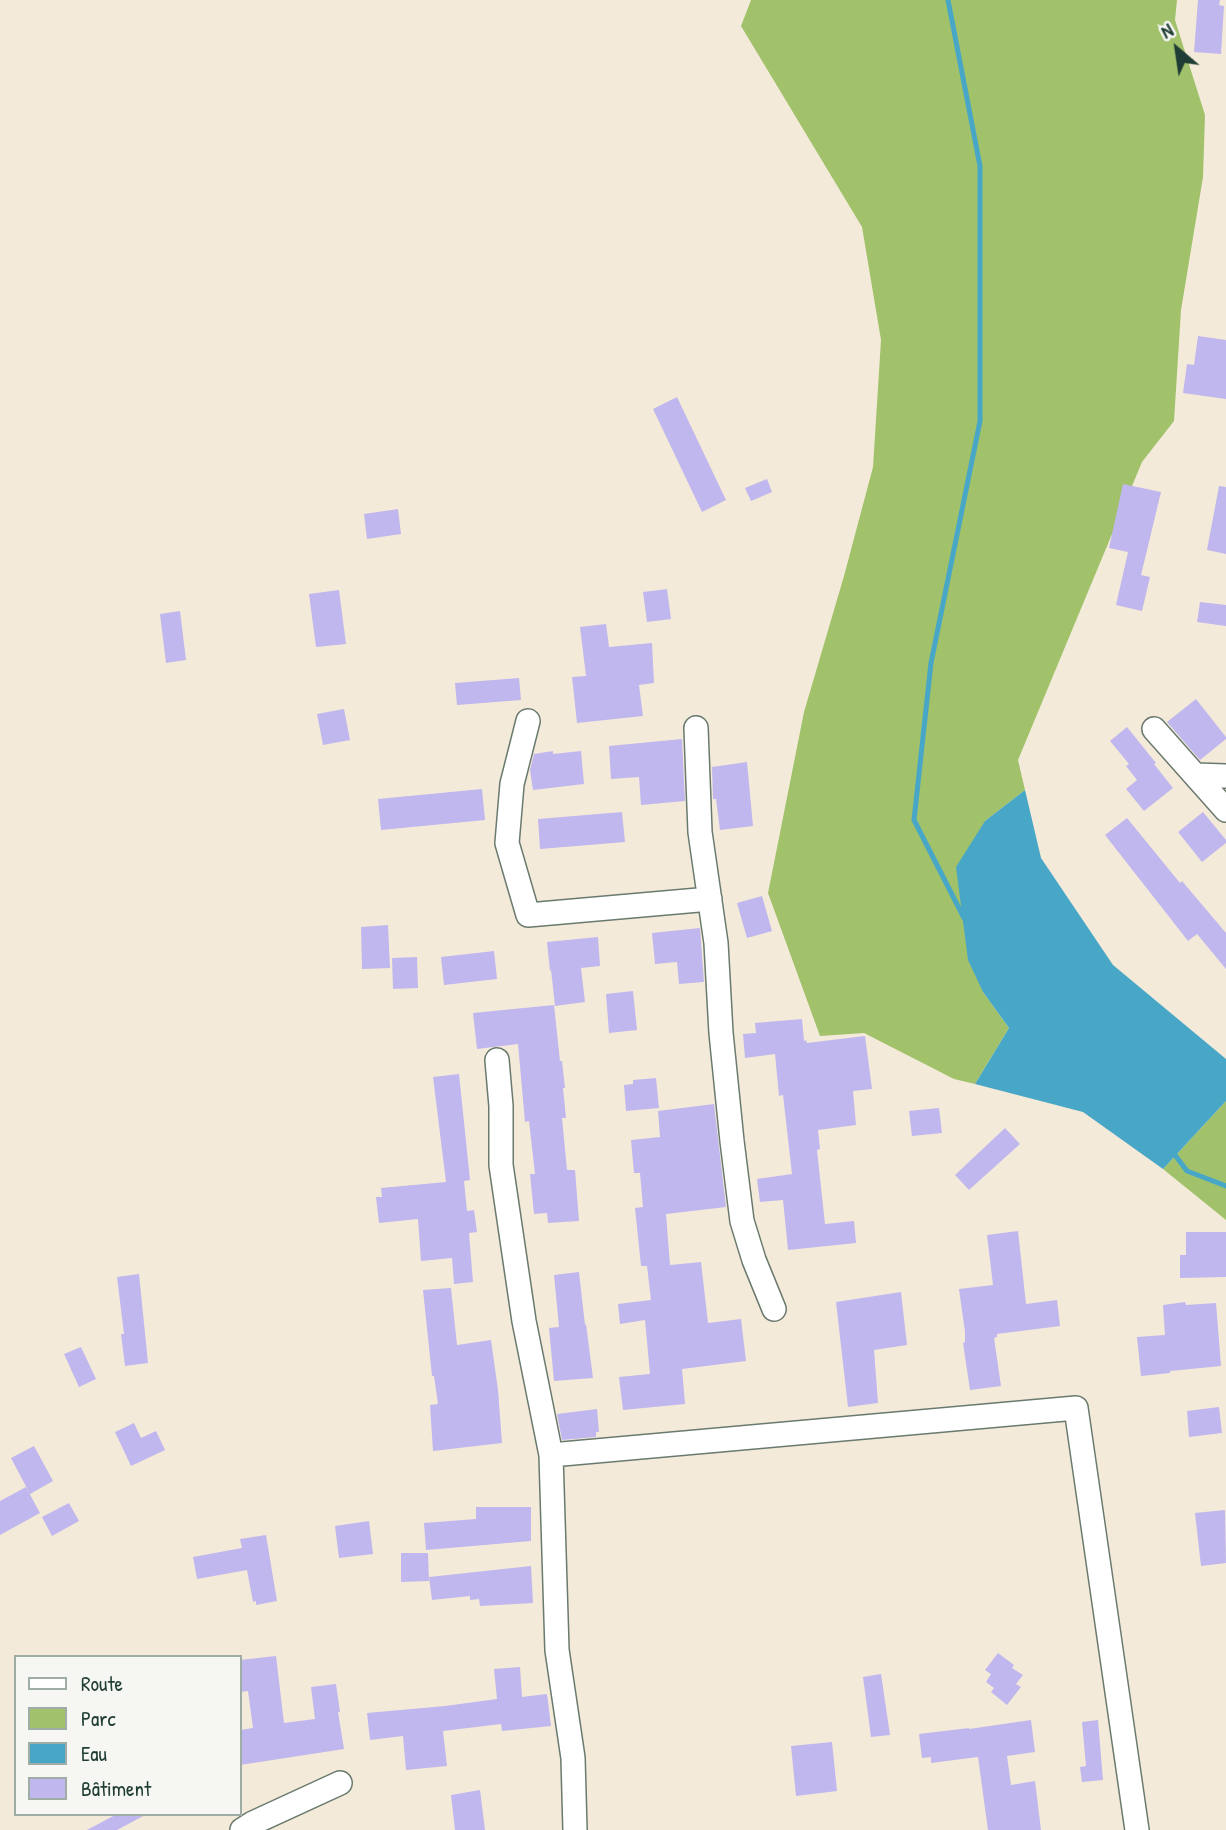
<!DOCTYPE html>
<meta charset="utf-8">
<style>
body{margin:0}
#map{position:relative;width:1226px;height:1830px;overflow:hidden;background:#f4ead9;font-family:"Patrick Hand",sans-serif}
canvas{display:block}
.legend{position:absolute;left:14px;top:1655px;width:228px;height:161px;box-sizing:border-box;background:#f6f6f2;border:2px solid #a0aca6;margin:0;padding:9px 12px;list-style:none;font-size:21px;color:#1f3d34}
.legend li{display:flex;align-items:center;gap:14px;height:35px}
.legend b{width:35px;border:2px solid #a0aca6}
.north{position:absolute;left:1142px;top:14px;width:70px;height:70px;-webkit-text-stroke:5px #f6f6f2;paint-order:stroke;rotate:331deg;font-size:19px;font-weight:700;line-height:28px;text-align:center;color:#1f3d34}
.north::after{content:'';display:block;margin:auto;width:24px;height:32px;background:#1f3d34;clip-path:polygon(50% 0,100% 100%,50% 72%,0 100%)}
</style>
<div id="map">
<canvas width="1226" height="1830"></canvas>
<ul class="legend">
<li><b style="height:9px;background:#fff"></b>Route</li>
<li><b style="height:19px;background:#a1c26b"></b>Parc</li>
<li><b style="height:19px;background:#48a6c7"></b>Eau</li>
<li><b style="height:19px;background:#c0b7ee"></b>Bâtiment</li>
</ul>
<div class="north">N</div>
</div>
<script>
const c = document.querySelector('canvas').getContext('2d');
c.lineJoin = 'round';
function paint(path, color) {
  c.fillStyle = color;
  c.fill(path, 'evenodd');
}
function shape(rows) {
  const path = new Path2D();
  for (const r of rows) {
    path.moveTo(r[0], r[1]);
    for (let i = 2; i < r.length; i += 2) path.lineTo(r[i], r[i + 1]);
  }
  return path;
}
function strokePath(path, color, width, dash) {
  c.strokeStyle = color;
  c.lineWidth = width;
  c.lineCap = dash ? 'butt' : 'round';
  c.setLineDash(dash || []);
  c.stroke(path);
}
const green = shape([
 [751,0,1177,0,1175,20,1205,115,1203,177,1181,310,1174,421,1142,462,1018,760,1025,790,985,821,983,992,1009,1028,975,1084,954,1079,864,1033,820,1036,768,893,804,712,844,576,873,467,881,340,862,227,741,26],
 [1226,1101,1226,1220,1163,1169]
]);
const water = shape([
 [1025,790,1041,858,1113,965,1226,1059,1226,1101,1163,1169,1083,1112,975,1084,1009,1028,983,992,968,960,956,867,985,821]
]);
const stream = shape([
 [948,0,980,166,980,421,931,663,914,820,964,918],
 [1172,1151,1187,1171,1226,1186]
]);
const building = shape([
 [1198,0,1220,0,1219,5,1224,6,1221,54,1194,52],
 [1198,336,1226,340,1226,399,1183,393,1187,364,1194,365],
 [677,397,726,500,702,512,653,409],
 [767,479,772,492,751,501,745,488],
 [1123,484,1161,492,1141,575,1150,577,1142,611,1116,605,1128,552,1109,548],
 [1219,486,1226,487,1226,554,1207,550],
 [398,509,401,534,367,539,364,514],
 [667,589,671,619,647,622,643,592],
 [339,590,346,644,316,647,309,594],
 [1200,602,1226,605,1226,626,1197,622],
 [180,611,186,660,166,663,160,614],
 [606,624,609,647,652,643,654,683,639,685,643,716,577,723,572,677,586,676,580,627],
 [519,678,521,700,457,705,455,683],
 [1196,699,1226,737,1226,739,1200,760,1167,722],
 [344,709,350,740,323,745,317,714],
 [1127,727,1156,763,1154,764,1173,788,1144,811,1126,789,1137,780,1126,766,1129,764,1110,741],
 [682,739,685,801,641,805,639,777,611,779,609,746],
 [553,751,553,754,581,751,584,784,533,790,530,770,534,754],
 [747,762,753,826,720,830,716,799,713,799,712,767],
 [482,789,485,820,381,830,378,799],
 [622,812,625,842,540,849,538,819],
 [1203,812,1226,840,1226,843,1202,862,1178,832],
 [1127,818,1180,883,1182,881,1226,933,1226,969,1197,934,1188,941,1105,835],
 [762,896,772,931,747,938,737,903],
 [388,925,390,968,362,969,361,927],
 [700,928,704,982,679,984,677,962,655,964,652,933],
 [598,937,600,966,581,968,585,1002,555,1006,551,970,550,971,547,942],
 [494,951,497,979,444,985,441,957],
 [417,957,418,988,393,989,392,958],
 [633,991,637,1030,609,1033,606,994],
 [554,1005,560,1061,562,1061,565,1088,563,1088,566,1118,562,1118,567,1170,575,1170,579,1221,548,1223,547,1213,534,1214,530,1174,535,1174,529,1121,525,1122,518,1044,477,1049,473,1013],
 [802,1019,804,1041,806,1040,807,1043,865,1036,872,1089,853,1091,856,1125,818,1130,820,1149,817,1150,825,1224,854,1221,856,1243,788,1250,783,1200,760,1202,757,1179,792,1174,783,1095,779,1096,775,1054,745,1058,743,1034,756,1033,755,1023],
 [459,1074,470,1180,464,1181,467,1211,474,1210,477,1232,469,1233,473,1282,454,1284,452,1258,421,1261,418,1219,379,1223,376,1197,382,1197,381,1188,446,1182,433,1077],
 [656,1078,659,1108,626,1111,624,1085,633,1084,633,1080],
 [714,1104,726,1207,666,1214,670,1265,701,1262,708,1323,741,1319,746,1361,682,1369,685,1404,623,1410,619,1377,650,1374,645,1320,620,1324,618,1304,651,1300,647,1266,641,1266,635,1208,643,1207,640,1173,634,1173,631,1140,660,1137,658,1111],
 [939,1108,942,1133,912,1136,909,1111],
 [1005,1128,1020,1144,969,1190,955,1175],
 [1018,1231,1026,1304,1057,1300,1060,1326,997,1334,997,1337,994,1338,1001,1386,970,1390,963,1343,965,1342,965,1332,959,1289,993,1285,987,1235],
 [1186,1232,1226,1232,1226,1277,1180,1278,1180,1255,1186,1255],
 [579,1272,585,1325,586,1324,593,1378,554,1381,549,1328,559,1327,554,1275],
 [139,1274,148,1363,125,1366,121,1334,124,1334,117,1277],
 [451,1288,457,1345,491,1340,498,1390,502,1443,433,1451,430,1405,438,1404,434,1376,432,1376,423,1290],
 [901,1292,907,1345,874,1350,878,1403,848,1407,836,1302],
 [1185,1302,1186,1305,1216,1303,1221,1366,1170,1371,1170,1373,1141,1376,1137,1337,1165,1335,1163,1305],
 [81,1347,96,1379,79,1387,64,1354],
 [1219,1407,1222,1433,1189,1437,1187,1411],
 [597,1409,599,1432,596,1432,596,1437,562,1440,557,1414],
 [134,1423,141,1438,156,1431,165,1450,131,1466,115,1432],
 [34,1446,53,1481,30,1494,11,1458],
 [26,1487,40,1513,0,1535,0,1501],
 [69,1503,79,1521,52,1536,42,1517],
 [476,1507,531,1507,531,1541,426,1550,424,1523,476,1519],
 [1225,1510,1226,1563,1201,1566,1195,1513],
 [369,1521,373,1554,339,1558,335,1526],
 [266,1535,277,1601,256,1605,256,1601,253,1602,247,1570,197,1579,193,1557,242,1548,240,1539],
 [401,1553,428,1553,429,1581,401,1582],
 [531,1566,533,1603,480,1606,479,1599,470,1600,470,1596,432,1600,429,1577],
 [998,1653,1014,1665,1012,1668,1023,1675,1016,1684,1021,1687,1007,1705,991,1692,994,1688,986,1682,991,1674,985,1670],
 [276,1656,284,1723,315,1719,311,1687,336,1684,340,1712,338,1712,344,1749,240,1765,240,1730,253,1728,248,1691,240,1692,240,1660],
 [520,1667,522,1697,547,1694,551,1726,502,1731,501,1724,443,1731,447,1766,406,1770,403,1736,370,1740,367,1713,445,1706,497,1699,494,1669],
 [881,1674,890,1735,871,1737,863,1677],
 [1031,1720,1035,1752,1007,1756,1011,1785,1035,1781,1041,1830,988,1830,978,1757,931,1763,931,1757,922,1758,919,1734,969,1728,969,1729],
 [1098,1720,1103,1780,1082,1782,1080,1767,1086,1766,1082,1722],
 [832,1742,837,1791,796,1796,791,1746],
 [480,1790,485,1830,455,1830,451,1795],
 [117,1814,147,1814,117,1830,87,1830]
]);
const minor = shape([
 [528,721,512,784,507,843,528,915,710,899],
 [696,728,700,832,716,943,721,1033,732,1141,742,1221,754,1260,774,1309],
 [1154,729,1226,810],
 [1195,775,1226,776],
 [497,1060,501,1106,501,1165,524,1321,551,1455,557,1650,573,1758,575,1830],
 [551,1455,1076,1408,1137,1830],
 [242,1830,253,1823,340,1783]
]);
paint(green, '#a1c26b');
paint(water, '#48a6c7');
strokePath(stream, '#48a6c7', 5);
paint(building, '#c0b7ee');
strokePath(minor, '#6a7a6e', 26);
strokePath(minor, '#fff', 23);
</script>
